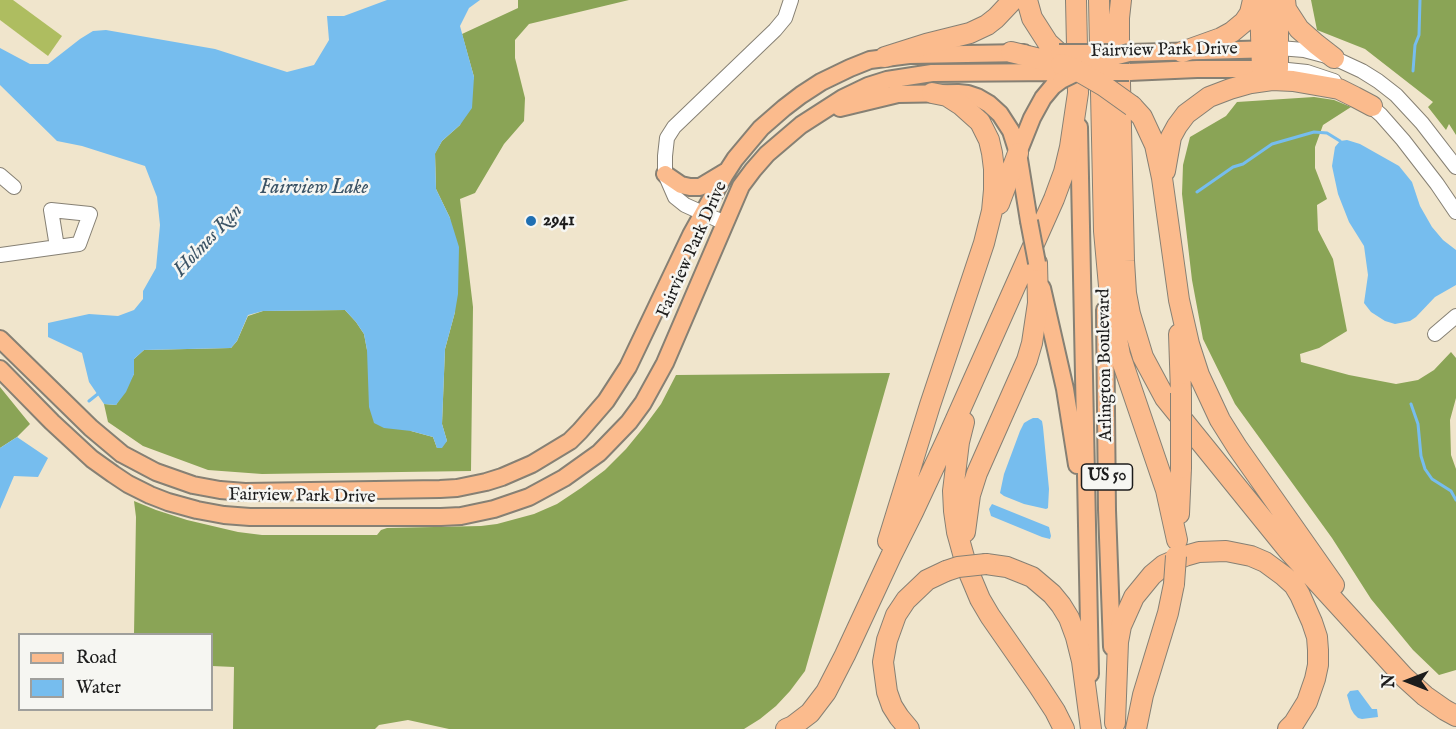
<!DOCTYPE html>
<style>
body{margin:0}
#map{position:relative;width:1456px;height:729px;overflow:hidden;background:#f0e5cc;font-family:"IM FELL English",serif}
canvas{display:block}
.legend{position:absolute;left:18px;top:633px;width:195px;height:78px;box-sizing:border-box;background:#f6f6f2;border:2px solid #9f9f9c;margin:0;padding:8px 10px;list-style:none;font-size:18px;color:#1c1c1c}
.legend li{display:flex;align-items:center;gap:12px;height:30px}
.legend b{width:30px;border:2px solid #9f9f9c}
.north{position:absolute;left:1378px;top:651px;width:60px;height:60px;-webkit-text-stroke:4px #f6f6f2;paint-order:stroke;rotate:270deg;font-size:16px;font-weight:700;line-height:24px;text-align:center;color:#1c1c1c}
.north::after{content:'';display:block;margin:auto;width:21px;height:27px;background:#1c1c1c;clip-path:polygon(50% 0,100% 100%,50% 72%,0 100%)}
</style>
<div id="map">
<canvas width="1456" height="729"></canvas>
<ul class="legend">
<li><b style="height:8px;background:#fbbb8d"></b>Road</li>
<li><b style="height:16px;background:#76bdee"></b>Water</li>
</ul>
<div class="north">N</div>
</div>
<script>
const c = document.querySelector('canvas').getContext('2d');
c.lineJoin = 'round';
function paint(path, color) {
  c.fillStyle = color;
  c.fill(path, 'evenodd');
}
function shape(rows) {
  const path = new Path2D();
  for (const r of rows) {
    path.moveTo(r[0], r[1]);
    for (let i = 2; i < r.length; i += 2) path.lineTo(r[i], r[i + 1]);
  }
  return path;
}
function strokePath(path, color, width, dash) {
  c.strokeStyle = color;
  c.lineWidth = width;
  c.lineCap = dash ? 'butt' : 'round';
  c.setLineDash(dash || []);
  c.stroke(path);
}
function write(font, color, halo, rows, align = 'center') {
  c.font = font + ' "IM FELL English",serif';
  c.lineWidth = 5;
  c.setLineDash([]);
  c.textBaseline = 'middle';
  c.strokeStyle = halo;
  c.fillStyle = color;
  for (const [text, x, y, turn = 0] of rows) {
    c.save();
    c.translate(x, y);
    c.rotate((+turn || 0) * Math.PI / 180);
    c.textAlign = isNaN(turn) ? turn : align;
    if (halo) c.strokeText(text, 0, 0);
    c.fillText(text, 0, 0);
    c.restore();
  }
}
const green = shape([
 [0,0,13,0,62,36,48,56,0,20]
]);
const forest = shape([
 [518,0,629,0,529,24,515,40,515,58,525,98,524,121,504,144,475,193,460,199,473,307,471,471,262,474,208,470,143,446,108,422,104,404,116,405,134,374,134,359,144,350,231,348,237,341,248,316,263,311,345,310,356,322,364,334,367,350,411,431,433,437,437,448,447,441,442,424,445,349,455,312,450,218,436,189,435,153,442,141,460,125,474,77,462,34,518,8],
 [1311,0,1456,0,1456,135,1449,124,1446,130,1428,107,1433,102,1365,49,1317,30],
 [1314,97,1334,100,1351,107,1323,125,1315,147,1315,168,1327,199,1317,205,1318,230,1333,259,1347,331,1319,348,1300,354,1301,362,1349,375,1396,384,1418,380,1434,370,1451,352,1456,358,1456,398,1450,420,1451,455,1456,469,1456,670,1439,675,1413,650,1371,599,1332,538,1235,404,1203,339,1192,280,1182,194,1183,165,1190,137,1226,116,1237,102],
 [890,373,805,671,790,691,776,706,760,719,744,729,449,729,408,720,379,725,375,729,233,729,234,667,212,666,212,634,134,634,136,517,134,501,156,510,187,520,238,532,262,535,377,535,381,530,387,528,481,526,497,524,534,514,557,504,581,488,605,470,626,449,644,427,661,404,676,375],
 [0,387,30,424,17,437,0,448]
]);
const water = shape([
 [387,0,480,0,469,8,460,26,474,77,472,108,460,125,442,141,435,154,436,189,450,218,459,247,458,294,455,312,445,349,442,424,447,441,442,448,437,448,433,437,411,431,384,428,374,423,369,407,367,350,364,334,356,322,345,310,263,311,248,315,237,341,231,348,144,350,134,359,134,374,126,392,116,405,104,404,89,382,82,353,48,337,48,323,89,314,118,316,134,310,143,299,143,291,156,268,160,225,157,197,145,166,82,146,57,141,0,85,0,48,30,64,48,64,80,39,93,31,106,30,215,49,287,72,314,65,329,40,327,16,344,16],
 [1347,140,1360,144,1399,166,1412,182,1420,206,1432,227,1443,240,1456,250,1456,285,1435,297,1416,317,1410,321,1395,324,1385,321,1371,312,1364,303,1368,275,1364,246,1349,222,1338,194,1332,166,1335,147,1340,141],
 [1033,418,1038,418,1042,421,1043,427,1049,489,1048,508,1046,509,1024,504,1004,496,1000,493,1004,474,1020,431,1024,423,1029,420],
 [17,437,48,458,38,477,14,476,0,509,0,448],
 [992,504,1049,527,1051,536,1050,539,1042,537,991,516,989,509],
 [1358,690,1372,709,1377,709,1378,717,1362,719,1358,718,1354,714,1351,709,1347,695,1350,691]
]);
const stream = shape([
 [1413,71,1415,45,1419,35,1420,0],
 [1197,192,1233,167,1243,164,1272,144,1314,132,1327,133,1340,141],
 [89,401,99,393],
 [1411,404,1418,424,1421,456,1425,469,1432,479,1451,491,1456,500]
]);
const minor = shape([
 [1279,48,1304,50,1334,58,1362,71,1378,81,1396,95,1422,123,1456,167],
 [1278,69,1307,72,1334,81],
 [1365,101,1381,115,1403,140,1437,184,1456,212],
 [0,175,14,187],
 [725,223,685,205,675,197,665,174,665,156,667,138,674,127,775,30,785,18,791,0],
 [0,255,79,244,90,214,51,210,57,247],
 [1435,334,1456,316]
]);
const major = shape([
 [1129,53,1275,49],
 [1129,72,1197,69,1275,69],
 [840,108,898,94,958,93,968,94,977,97,989,104,1000,114,1011,131,1018,153,1029,221],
 [1079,127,1090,674],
 [1018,153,1032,118,1043,98,1053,86,1061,80],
 [665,174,681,185,690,187,700,187,725,172],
 [1042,288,1065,389,1077,465],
 [1105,310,1107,510,1112,647],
 [0,339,91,428,122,454,156,472,193,485,220,490,245,492,440,489,457,488,486,482,502,477,532,464,570,441,580,431,606,401,628,367,691,235,724,176,735,159,761,128,784,108,801,95,821,82,850,68,870,60,909,55,1024,53],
 [0,369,52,422,92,459,113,474,128,484,150,495,168,502,197,510,224,515,250,517,441,517,461,516,494,509,529,497,564,478,599,453,629,422,643,403,665,363,741,186,753,170,767,154,801,125,843,98,868,86,887,80,932,73,1061,72]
]);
const highway = shape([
 [1027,0,1032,18,1048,43,1059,53],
 [1099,0,1104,231,1111,308,1120,355,1166,490,1177,540],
 [1121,0,1119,18,1119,38,1124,261,1126,293,1130,314,1143,357,1165,398,1288,550,1404,677,1425,696,1445,710,1456,716],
 [1260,0,1262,69],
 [1285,0,1286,9,1299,29,1316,44,1334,58],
 [1011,52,1061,64],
 [1182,52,1221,38,1232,32,1244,22,1250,13,1253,0],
 [885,57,926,44,970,33,987,25,996,18,1013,0],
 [1278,69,1278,0],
 [1132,106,1142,117,1155,145,1162,178,1179,300,1189,344,1199,375,1220,420,1237,447,1334,585],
 [1165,171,1171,137,1177,126,1186,114,1209,97,1230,89,1251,83,1272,80,1293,81,1339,89,1355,97,1372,106],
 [999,204,1018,153],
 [1179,334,1181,393],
 [964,422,959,442,953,491,954,511,957,532,967,568,980,599,990,616,1038,685,1055,711,1064,729],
 [1179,514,1181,468],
 [965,532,970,495,977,473,1027,360,1032,343,1038,303,1037,263],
 [888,541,930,405,984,243,992,211,994,190,994,169,992,153,989,140,980,122,961,105,947,96,932,93],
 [986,564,1007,567,1032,577,1052,594,1061,605,1069,618,1076,637,1082,661,1091,729],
 [1115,723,1118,642,1121,626,1134,597,1152,575,1164,565,1185,556,1199,552,1226,551,1251,556,1265,562,1284,576,1294,585,1300,595,1312,622,1317,637,1318,650,1318,665,1315,679,1307,702,1294,723,1288,729],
 [786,729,793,726,810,713,826,692,845,655,891,556,913,512,948,437,1054,199,1064,172,1070,147,1078,93,1076,0],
 [909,729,899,717,892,706,887,692,883,662,887,640,896,615,906,600,927,580,946,571],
 [1136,729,1143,695,1168,613,1174,584]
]);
const majorBridge = shape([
 [1059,53,1113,53],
 [1082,72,1129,72],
 [1061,80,1102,60,1129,53],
 [1029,221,1037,263]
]);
const highwayBridge = shape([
 [1061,64,1073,68,1104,86,1132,106],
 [1181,468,1181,393],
 [946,571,958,567,986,564],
 [1174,584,1176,556]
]);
const markers = [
 [531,221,6,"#1f6fb2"]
];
const shields = [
 [1107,477,51]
];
const shieldNames = [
 ["US 50",1107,477]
];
const streetNames = [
 ["Fairview Park Drive",1164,51,-1],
 ["Fairview Park Drive",693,250,-66],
 ["Arlington Boulevard",1106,365,-91],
 ["Fairview Park Drive",302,497,1]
];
const poiNames = [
 ["2941",543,221]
];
const waterNames = [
 ["Fairview Lake",314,189],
 ["Holmes Run",209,241,-47]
];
paint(green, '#aebd60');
paint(forest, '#8aa456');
paint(water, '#76bdee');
strokePath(stream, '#76bdee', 3);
strokePath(minor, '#868074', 16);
strokePath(major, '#868074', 20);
strokePath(highway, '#868074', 22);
strokePath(minor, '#fff', 14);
strokePath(major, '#fbbb8d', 16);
strokePath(highway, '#fbbb8d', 20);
strokePath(majorBridge, '#868074', 20, []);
strokePath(highwayBridge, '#868074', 22, []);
strokePath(majorBridge, '#fbbb8d', 16);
strokePath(highwayBridge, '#fbbb8d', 20);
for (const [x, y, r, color] of markers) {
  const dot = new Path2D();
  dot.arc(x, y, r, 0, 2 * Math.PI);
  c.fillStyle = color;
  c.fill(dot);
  strokePath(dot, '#f6f6f2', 2);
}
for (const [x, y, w] of shields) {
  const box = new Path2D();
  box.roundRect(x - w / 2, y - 13, w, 26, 4.5);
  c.fillStyle = '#f6f6f2';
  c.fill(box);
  strokePath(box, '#1c1c1c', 1.5);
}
write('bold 16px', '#1c1c1c', null, shieldNames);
write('18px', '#1c1c1c', '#f6f6f2', streetNames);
write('bold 18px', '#1c1c1c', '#f6f6f2', poiNames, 'left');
write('italic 20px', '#3c5466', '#f6f6f2', waterNames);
</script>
